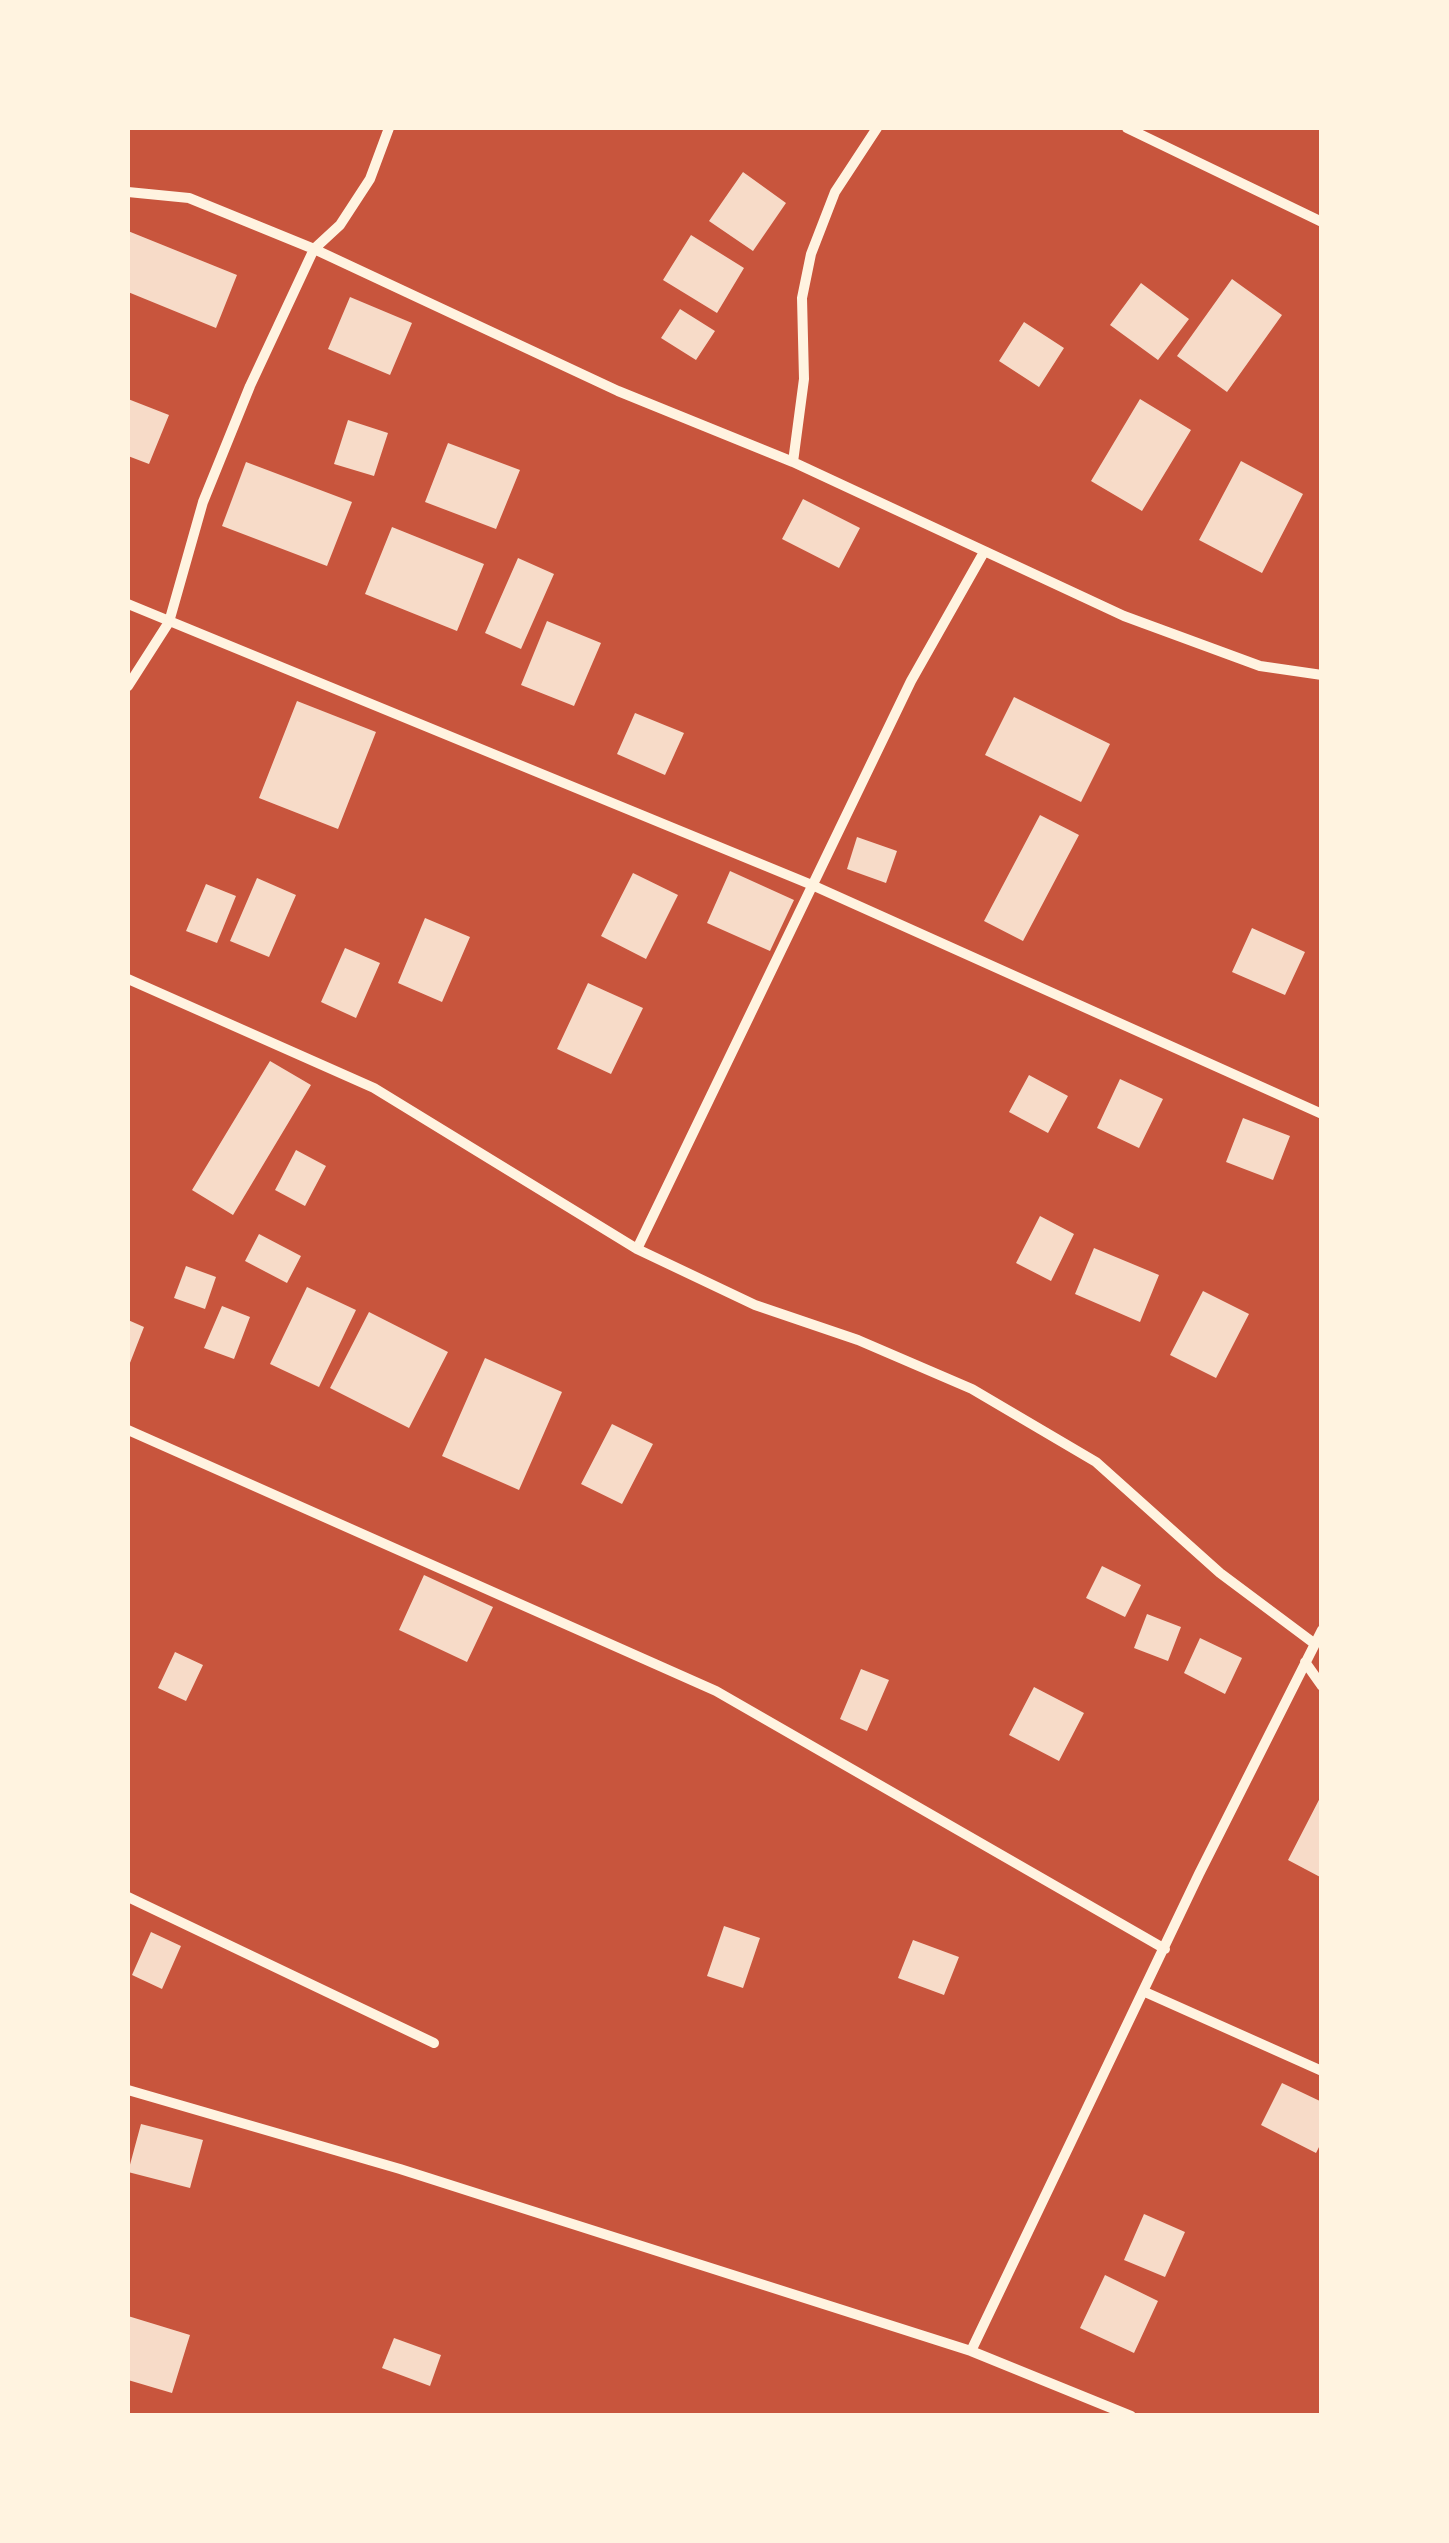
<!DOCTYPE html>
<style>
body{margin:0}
#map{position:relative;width:1449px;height:2543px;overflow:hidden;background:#c8553d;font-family:"Times New Roman",serif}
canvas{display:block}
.frame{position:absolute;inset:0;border:130px solid #fff3e0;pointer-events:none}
</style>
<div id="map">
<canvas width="1449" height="2543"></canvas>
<div class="frame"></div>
</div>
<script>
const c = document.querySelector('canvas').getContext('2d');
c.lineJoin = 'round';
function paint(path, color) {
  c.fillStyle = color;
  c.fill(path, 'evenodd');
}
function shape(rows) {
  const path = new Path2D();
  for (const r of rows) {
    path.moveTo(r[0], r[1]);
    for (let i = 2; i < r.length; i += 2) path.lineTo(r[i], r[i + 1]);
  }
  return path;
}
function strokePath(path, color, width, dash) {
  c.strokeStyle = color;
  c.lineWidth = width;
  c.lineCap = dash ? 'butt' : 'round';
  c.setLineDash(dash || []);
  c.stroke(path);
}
const building = shape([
 [743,172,786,203,753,251,709,221],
 [128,231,237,275,216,328,128,292],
 [691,235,744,268,717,313,663,280],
 [1232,279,1282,315,1227,392,1177,356],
 [1141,283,1189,319,1158,360,1110,325],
 [350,297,412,323,390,375,328,349],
 [680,309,715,331,696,360,661,338],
 [1024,322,1064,348,1039,387,999,361],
 [128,399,169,415,149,464,128,456],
 [1140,399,1191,430,1142,511,1091,481],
 [348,420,388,433,374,476,334,464],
 [448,443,520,470,496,529,425,502],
 [1241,461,1303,494,1262,573,1199,540],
 [246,462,352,502,327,566,222,526],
 [803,499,860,528,839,568,782,539],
 [392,527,484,564,457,631,365,594],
 [518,558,554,574,521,649,485,633],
 [547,621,601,643,574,706,521,685],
 [1014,697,1110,744,1081,802,985,755],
 [297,701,376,732,338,829,259,798],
 [635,713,684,733,665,775,617,754],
 [1040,815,1079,835,1023,941,984,921],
 [857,837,897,851,886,883,847,869],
 [730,871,794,900,770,951,707,923],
 [633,873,678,895,646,959,601,936],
 [257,878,296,895,269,957,230,941],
 [206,884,236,896,217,943,186,931],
 [425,918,470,937,442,1002,398,983],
 [1252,928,1305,952,1285,995,1232,972],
 [345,948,380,963,356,1018,321,1002],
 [588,983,643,1008,611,1074,557,1049],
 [270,1061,311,1085,233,1215,192,1190],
 [1029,1075,1068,1096,1048,1133,1009,1112],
 [1120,1079,1163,1099,1139,1148,1097,1128],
 [1243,1118,1290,1136,1273,1180,1226,1162],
 [296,1150,326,1166,305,1206,275,1190],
 [1040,1216,1074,1234,1051,1281,1016,1263],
 [259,1234,301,1256,287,1283,245,1261],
 [1094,1248,1159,1275,1140,1322,1075,1294],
 [186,1266,216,1277,205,1309,174,1298],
 [307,1287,356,1310,319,1387,270,1364],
 [1203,1291,1249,1314,1216,1378,1170,1355],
 [222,1306,250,1317,234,1359,204,1348],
 [369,1312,448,1352,409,1428,330,1388],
 [128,1320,144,1327,128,1368],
 [485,1358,562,1392,519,1490,442,1456],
 [612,1424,653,1444,622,1504,581,1484],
 [1102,1566,1141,1585,1125,1617,1086,1598],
 [424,1575,493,1607,467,1662,399,1630],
 [1147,1614,1181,1627,1168,1661,1134,1648],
 [1200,1638,1242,1658,1225,1694,1184,1673],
 [175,1652,203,1665,186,1701,158,1688],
 [861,1669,889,1680,867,1731,840,1719],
 [1034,1687,1084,1713,1059,1761,1009,1735],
 [1322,1794,1322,1878,1288,1860],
 [724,1926,760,1938,743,1988,707,1976],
 [151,1932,181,1946,162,1989,132,1975],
 [913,1940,959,1957,944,1995,898,1978],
 [1282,2083,1322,2102,1322,2141,1316,2153,1261,2125],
 [141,2124,203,2140,190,2188,128,2172],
 [1144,2214,1185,2232,1165,2277,1124,2260],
 [1105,2275,1158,2301,1134,2353,1080,2328],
 [128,2316,190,2335,172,2393,128,2380],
 [394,2338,441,2355,430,2386,382,2368]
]);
const minor = shape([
 [1127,128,1322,222],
 [128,192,189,198,314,249,618,391,793,462,1124,616,1260,666,1322,675],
 [793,462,804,379,802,298,811,254,835,192,877,128],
 [128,604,812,885,1322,1114],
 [128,686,169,622,203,502,250,386,314,249,340,225,370,179,389,128],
 [128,979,374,1088,637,1249,755,1305,858,1340,972,1389,1096,1462,1220,1573,1315,1644],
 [637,1249,911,681,984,552],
 [128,1430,716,1691,1165,1949],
 [1305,1662,1322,1686],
 [128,1897,434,2043],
 [1145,1992,1322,2071],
 [128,2090,400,2169,971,2351,1131,2416],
 [971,2351,1199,1874,1322,1630]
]);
paint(building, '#f7dbc8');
strokePath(minor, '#fff3e0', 10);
</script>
